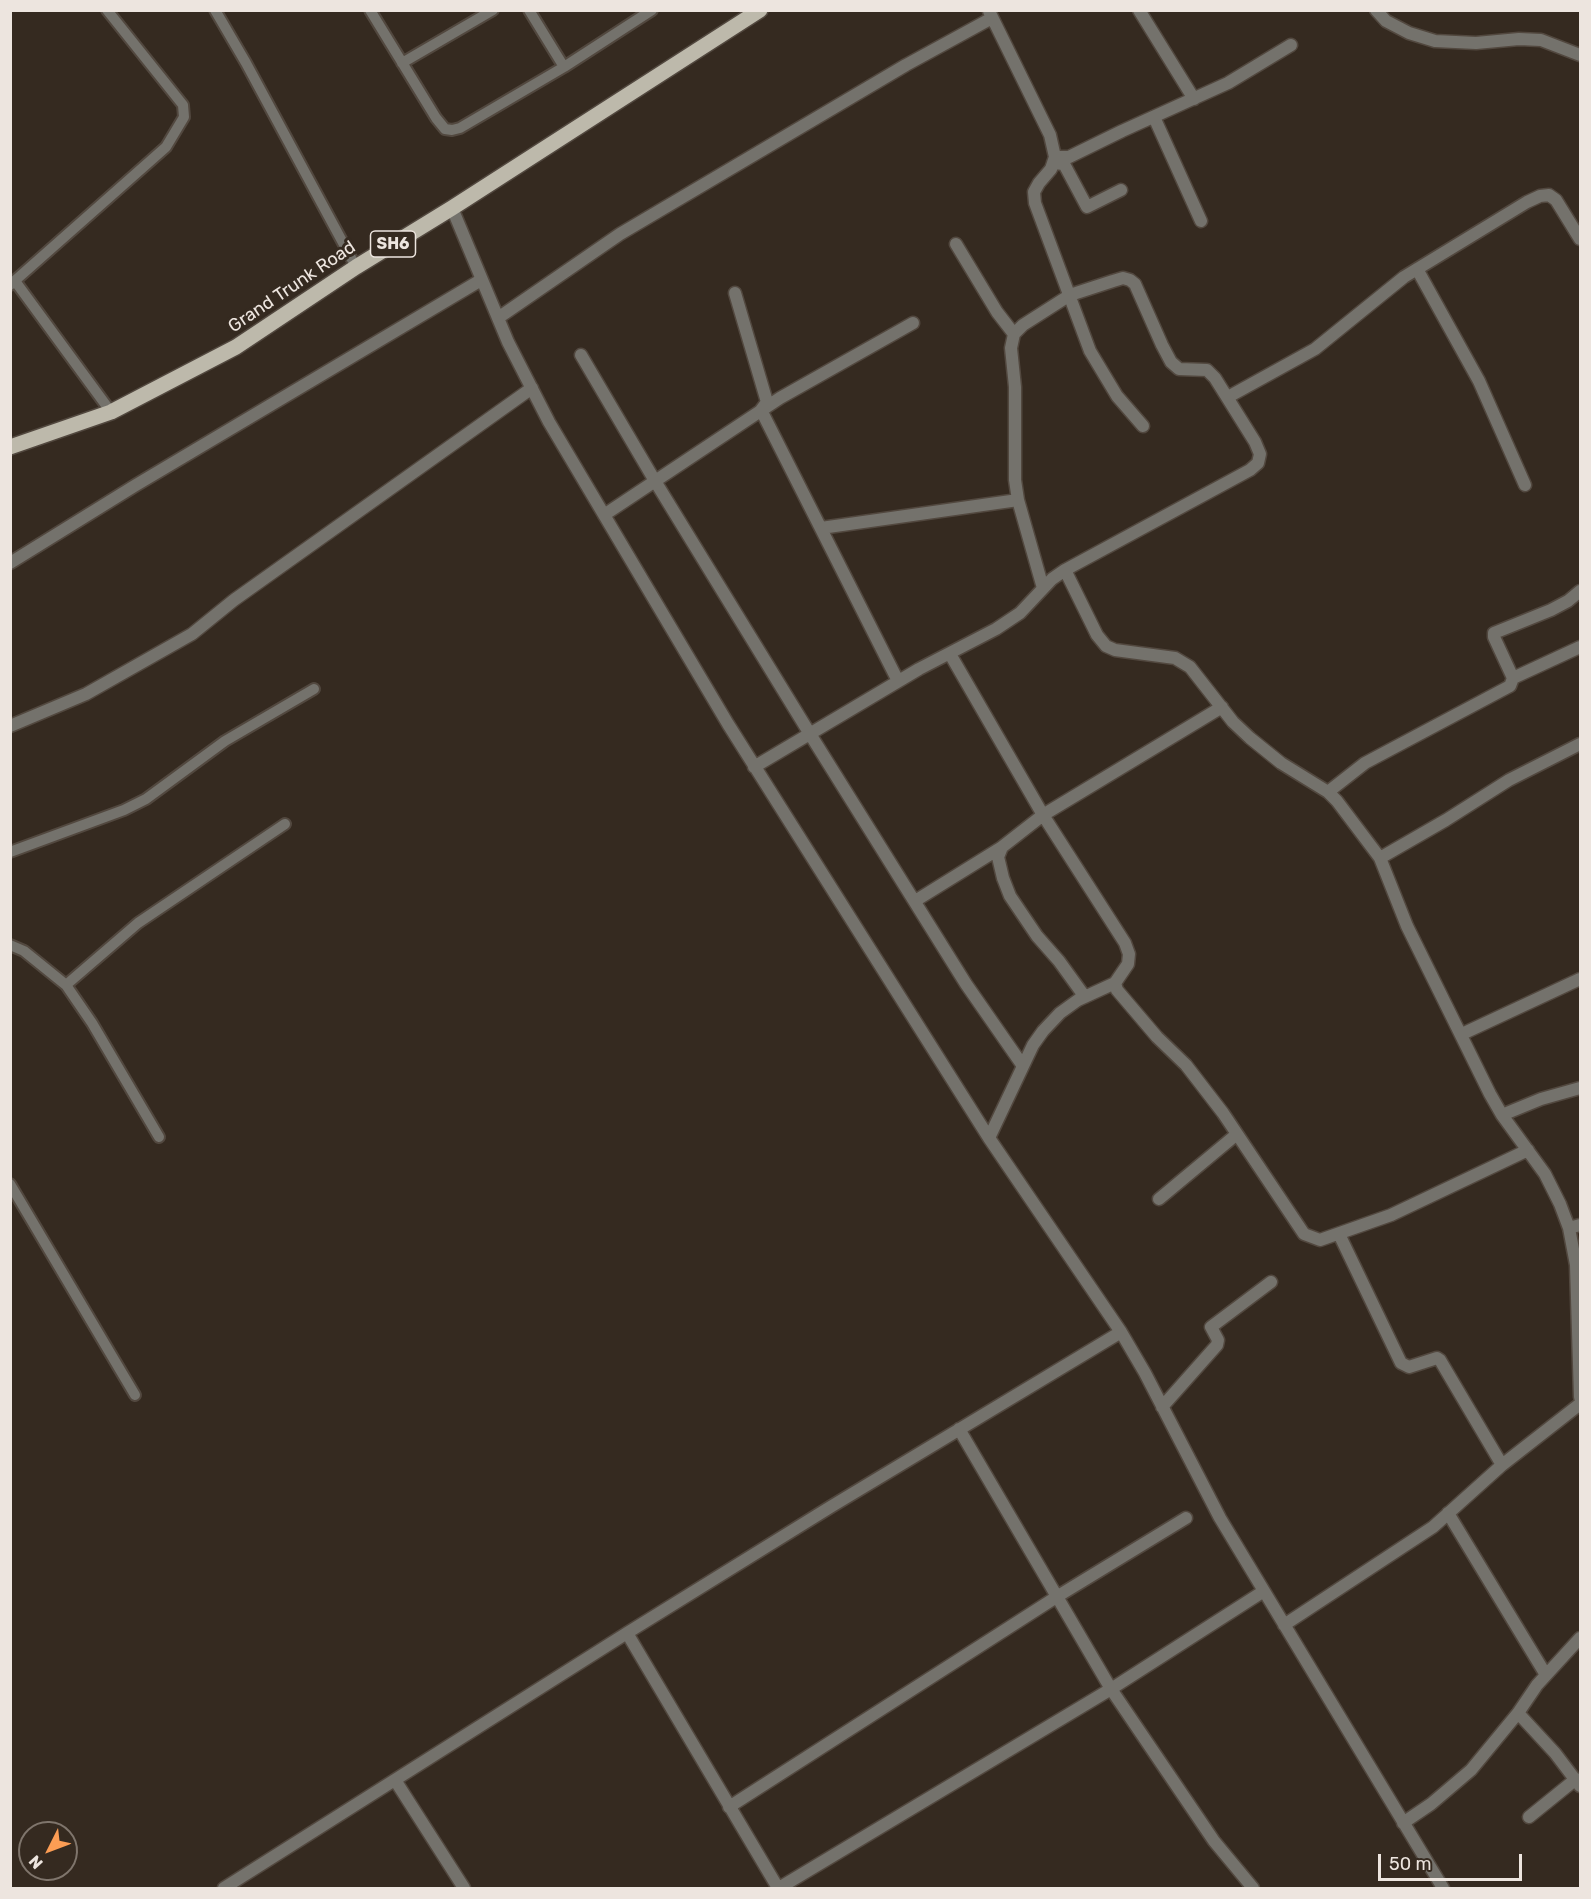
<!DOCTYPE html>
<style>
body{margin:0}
#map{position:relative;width:1591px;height:1899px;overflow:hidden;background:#352a20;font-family:Rubik,sans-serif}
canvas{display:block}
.frame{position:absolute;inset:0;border:12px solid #ede5df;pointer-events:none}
.north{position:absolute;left:18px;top:1821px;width:60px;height:60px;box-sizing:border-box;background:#352a20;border:2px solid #7f756c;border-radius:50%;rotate:228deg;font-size:16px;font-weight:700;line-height:24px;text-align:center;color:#ede5df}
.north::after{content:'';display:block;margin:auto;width:21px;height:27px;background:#fc9d54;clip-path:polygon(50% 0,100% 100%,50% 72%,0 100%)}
.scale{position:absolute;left:1378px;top:1854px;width:144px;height:27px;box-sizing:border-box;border:3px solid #ede5df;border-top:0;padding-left:8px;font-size:18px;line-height:21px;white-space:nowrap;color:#ede5df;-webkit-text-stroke:4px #352a20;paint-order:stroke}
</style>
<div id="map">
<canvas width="1591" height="1899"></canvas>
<div class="frame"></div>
<div class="north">N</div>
<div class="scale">50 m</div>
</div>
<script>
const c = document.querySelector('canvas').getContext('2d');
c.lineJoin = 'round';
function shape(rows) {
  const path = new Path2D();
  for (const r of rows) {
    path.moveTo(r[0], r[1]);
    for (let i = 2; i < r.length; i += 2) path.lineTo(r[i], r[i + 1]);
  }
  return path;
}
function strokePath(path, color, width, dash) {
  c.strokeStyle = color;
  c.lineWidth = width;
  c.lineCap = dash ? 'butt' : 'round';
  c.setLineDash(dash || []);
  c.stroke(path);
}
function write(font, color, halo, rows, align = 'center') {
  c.font = font + ' Rubik,sans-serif';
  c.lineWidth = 6;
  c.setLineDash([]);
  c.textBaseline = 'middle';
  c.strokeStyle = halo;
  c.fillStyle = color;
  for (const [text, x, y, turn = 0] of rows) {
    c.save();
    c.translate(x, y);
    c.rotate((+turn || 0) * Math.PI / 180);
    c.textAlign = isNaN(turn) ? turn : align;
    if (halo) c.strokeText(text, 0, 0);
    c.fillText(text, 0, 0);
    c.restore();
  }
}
const service = shape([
 [215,10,246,63,356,267],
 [370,10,436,118,445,129,452,130,460,128,564,67,652,10],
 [529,10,564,67],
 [402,63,493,10],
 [15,281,111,412],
 [10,285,166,147,184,117,183,105,107,10],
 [10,852,124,810,146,799,225,741,314,689],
 [10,945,24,951,66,985,92,1023,159,1137],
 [66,985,138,923,285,824],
 [10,1184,135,1395]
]);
const minor = shape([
 [1139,10,1194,99],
 [1376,10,1386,21,1409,33,1435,41,1476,43,1519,39,1541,40,1580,55],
 [989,11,1050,135,1055,157,1051,169,1039,183,1034,192,1035,203,1090,351,1117,396,1143,426],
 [1154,117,1201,221],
 [1055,157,1069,157,1122,131,1228,83,1291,45],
 [1053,163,1064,164,1087,207,1121,190],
 [452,208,508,342,549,422,728,724,989,1138,1121,1332,1145,1373,1220,1518,1443,1888],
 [956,244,997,312,1014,334],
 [1417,269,1479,381,1525,485],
 [735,293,767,402,761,410,898,681],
 [498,318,620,234,906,65,992,18],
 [581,355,655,481,810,734,966,984,1023,1066],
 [1228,397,1315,349,1404,277,1527,202,1540,196,1549,195,1556,200,1580,239],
 [604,515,780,398,913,323],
 [821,528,1018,500],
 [10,563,136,485,481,280],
 [1065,570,1097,635,1106,646,1115,650,1175,658,1190,667,1233,722,1250,738,1281,763,1328,792,1337,801,1380,858,1407,926,1490,1094,1502,1115,1545,1174,1560,1204,1569,1228,1576,1265,1580,1397],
 [950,654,1043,815,1125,943,1129,954,1128,964,1115,983,1117,990,1157,1037,1186,1065,1223,1113,1304,1234,1320,1240,1391,1215,1528,1150],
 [1513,678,1580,647],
 [10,726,86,694,192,634,234,600,532,388],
 [754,767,919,669,996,629,1020,613,1052,579,1065,570,1250,470,1258,463,1260,454,1255,442,1215,378,1207,370,1179,369,1171,362,1162,345,1135,284,1130,280,1123,278,1113,281,1070,295,1023,325,1014,334,1011,348,1015,387,1015,480,1018,500,1043,588],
 [1328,792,1365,763,1510,686,1513,678,1494,637,1494,633,1551,610,1568,601,1580,591],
 [1380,858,1446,820,1509,780,1580,744],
 [915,901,1002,847],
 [1085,997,1059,961,1037,936,1010,896,1003,878,998,857,1002,847,1043,815,1222,707],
 [1462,1034,1580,979],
 [1502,1115,1541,1099,1580,1088],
 [989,1138,1033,1045,1043,1031,1060,1013,1078,1000,1115,983],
 [1159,1199,1237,1134],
 [1569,1228,1580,1225],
 [1339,1234,1401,1363,1409,1367,1437,1358,1440,1360,1502,1465],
 [1162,1407,1217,1345,1218,1340,1211,1327,1271,1282],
 [959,1429,1111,1689,1214,1841,1253,1888],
 [1448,1513,1546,1675],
 [1284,1625,1433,1527,1502,1465,1580,1404],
 [627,1633,778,1888],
 [1518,1713,1555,1753,1580,1786],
 [395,1780,464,1888],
 [729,1807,1058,1596,1186,1518],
 [1529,1817,1576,1779],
 [1403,1823,1431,1804,1471,1770,1518,1713,1537,1685,1580,1638],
 [224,1888,627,1633,832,1506,1121,1332],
 [779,1888,1111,1689,1264,1591]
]);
const primary = shape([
 [10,447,111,412,236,347,356,267,452,208,760,10]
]);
const shields = [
 [393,244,45]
];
const shieldNames = [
 ["SH6",393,244]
];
const streetNames = [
 ["Grand Trunk Road",292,287,-34]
];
strokePath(service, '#52483f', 14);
strokePath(minor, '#52483f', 15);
strokePath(primary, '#52483f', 18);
strokePath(service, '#74726c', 10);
strokePath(minor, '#74726c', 12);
strokePath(primary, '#bdb9ab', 15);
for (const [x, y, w] of shields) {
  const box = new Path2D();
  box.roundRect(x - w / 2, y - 13, w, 26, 4.5);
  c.fillStyle = '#352a20';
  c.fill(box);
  strokePath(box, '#ede5df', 1.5);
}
write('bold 16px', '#ede5df', null, shieldNames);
write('18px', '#ede5df', '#352a20', streetNames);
</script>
